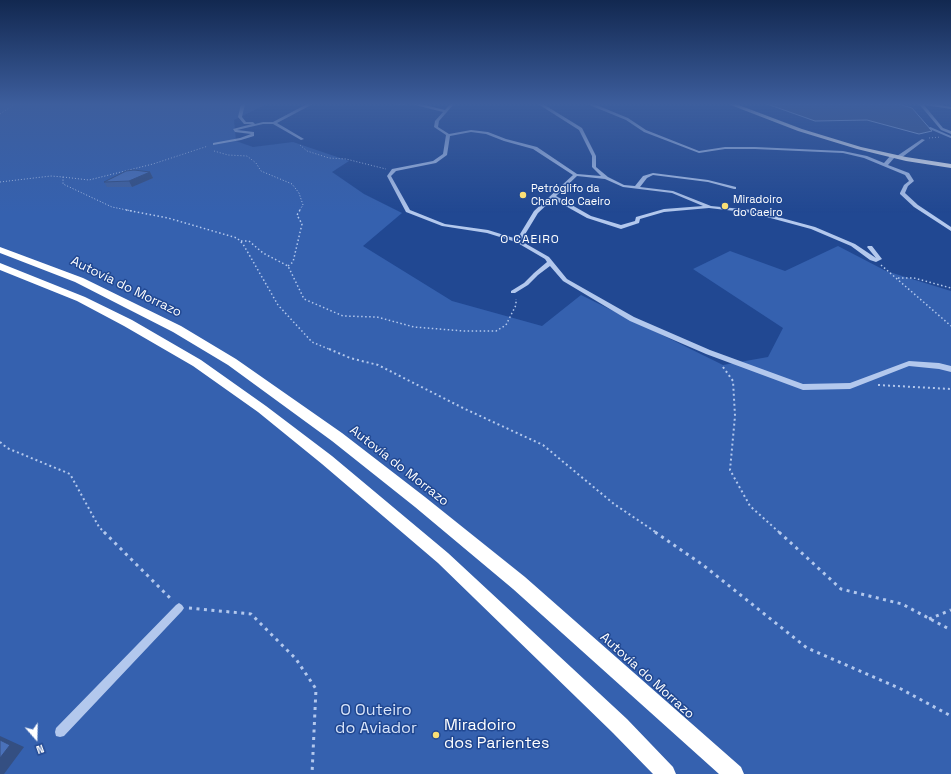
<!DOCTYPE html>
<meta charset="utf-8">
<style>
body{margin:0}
#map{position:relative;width:951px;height:774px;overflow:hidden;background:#214892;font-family:"Space Grotesk",sans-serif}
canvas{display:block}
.north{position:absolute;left:16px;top:718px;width:40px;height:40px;-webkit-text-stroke:3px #214892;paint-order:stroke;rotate:160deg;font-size:11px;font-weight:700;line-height:16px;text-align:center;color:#fff}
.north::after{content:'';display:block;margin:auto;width:14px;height:18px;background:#fff;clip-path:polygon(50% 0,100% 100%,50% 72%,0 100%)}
</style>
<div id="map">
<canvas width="951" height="774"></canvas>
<div class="north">N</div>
</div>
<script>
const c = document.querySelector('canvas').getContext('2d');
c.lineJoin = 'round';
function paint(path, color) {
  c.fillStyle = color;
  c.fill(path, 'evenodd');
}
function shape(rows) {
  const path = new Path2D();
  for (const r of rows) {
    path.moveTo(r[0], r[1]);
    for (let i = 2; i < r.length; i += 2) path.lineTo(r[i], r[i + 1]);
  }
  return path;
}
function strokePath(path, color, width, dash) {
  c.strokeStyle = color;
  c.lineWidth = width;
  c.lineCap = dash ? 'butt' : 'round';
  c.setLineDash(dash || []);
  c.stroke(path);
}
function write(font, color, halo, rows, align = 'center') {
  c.font = font + ' "Space Grotesk",sans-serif';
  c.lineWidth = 3;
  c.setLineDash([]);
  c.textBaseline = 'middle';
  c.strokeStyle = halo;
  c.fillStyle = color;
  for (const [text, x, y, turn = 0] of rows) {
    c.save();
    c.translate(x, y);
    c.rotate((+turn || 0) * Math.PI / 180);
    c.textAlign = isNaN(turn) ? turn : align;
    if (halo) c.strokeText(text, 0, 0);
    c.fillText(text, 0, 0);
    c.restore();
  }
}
const green = shape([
 [0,104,267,104,234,120,236,141,253,147,293,142,349,161,332,172,364,194,402,213,363,246,452,301,542,326,581,295,723,365,768,357,783,328,693,269,730,251,785,271,838,246,886,271,951,291,951,774,0,774]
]);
const water = shape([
 [767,104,898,104,912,108,932,131,919,134,867,120,815,121,767,104]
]);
const stream = shape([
 [930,128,951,137]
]);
const pathFar3 = shape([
 [0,114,15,104],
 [929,138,941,137],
 [300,145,307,151,329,158,346,159,386,169],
 [214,151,228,155,247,156,256,163,261,171,292,184,299,193,303,205,299,211],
 [63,177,89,180,153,164,208,146],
 [0,182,51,176,63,177,63,184,112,207,132,211]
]);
const pathFar2 = shape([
 [126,210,168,218,237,238,243,244,278,305,312,342,331,350],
 [241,241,249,241,263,253,288,266,304,299,343,316,377,317,414,327,464,331,496,331,506,325,516,305,516,299],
 [881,265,951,326],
 [288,266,293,262,302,224,297,215,300,210],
 [898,278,914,278,951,288]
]);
const pathFar1 = shape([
 [329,349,350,358,378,365,465,409,543,445,614,504,657,533],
 [723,367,733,381,735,416,730,470,750,506,780,533],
 [878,385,951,389],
 [0,442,7,448,70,474,99,527,105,533]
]);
const path = shape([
 [104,532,173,601],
 [655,532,703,565,807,648,901,689,951,716],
 [779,532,841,589,902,604,951,630],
 [189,608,251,614,296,659,316,689,312,774],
 [929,619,951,610]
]);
const minor = shape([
 [241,104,245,104,242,117,246,122,253,122,255,124,263,122,273,122,307,104,313,104,277,123,304,139,301,140,273,124,263,124,237,130,254,132,254,136,241,140,213,145,213,143,240,138,251,134,235,132,233,129,252,124,244,124,238,117,241,104],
 [389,104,406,104,404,105,389,104],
 [411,104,421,104,445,110,450,104,454,104,439,121,438,127,449,134,471,130,488,132,506,139,537,147,577,174,601,176,592,167,592,156,579,130,538,104,543,104,582,128,596,156,596,167,608,177,624,185,635,186,643,176,653,173,708,180,736,187,736,189,734,189,708,182,653,175,647,178,640,187,673,191,711,206,752,210,815,227,855,244,876,258,867,247,868,246,872,246,882,259,876,262,870,260,851,246,811,229,752,213,709,208,664,212,640,219,639,223,621,229,587,218,553,199,538,213,521,241,549,257,567,279,634,317,710,350,803,384,850,383,909,361,939,363,951,366,951,372,939,369,909,366,850,389,803,390,706,354,630,321,563,281,550,266,538,275,528,285,515,293,511,293,511,291,524,283,534,273,547,262,545,259,516,242,487,233,442,226,406,212,387,176,392,169,433,161,443,154,446,135,434,127,435,121,443,112,411,104],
 [471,132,486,134,504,141,533,149,573,175,534,211,517,239,488,230,445,224,410,210,391,176,396,171,436,163,447,155,450,136,471,132],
 [577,176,605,179,623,187,672,193,703,206,664,209,636,217,635,221,621,225,591,216,556,196,577,176],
 [587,104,594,104,628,118,646,130,699,151,725,147,755,147,843,151,867,156,884,163,891,155,895,155,895,157,888,165,909,173,914,181,908,186,905,193,918,205,951,227,951,231,914,207,900,194,900,193,904,185,909,181,905,175,864,158,843,153,755,149,725,149,699,153,644,132,626,120,587,104],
 [936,104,951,107,951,109,924,105,943,128,951,131,951,134,941,130,919,104,936,104],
 [922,139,925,140,901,158,897,158,897,156,922,139],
 [179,603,182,605,184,608,182,611,64,736,60,737,56,736,55,732,56,728,176,605,179,603]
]);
const major = shape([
 [728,104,736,104,802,129,861,147,906,157,951,164,951,168,906,161,857,149,798,131,728,104]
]);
const highway = shape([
 [0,247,83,278,181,326,236,359,342,433,425,497,525,577,741,767,744,774,719,774,513,589,415,507,332,441,228,365,173,332,75,282,0,253,0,247],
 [0,263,85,297,132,320,201,360,266,406,332,456,448,553,627,719,673,767,676,774,653,774,613,733,438,563,322,464,258,412,193,366,124,326,77,301,0,270,0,263]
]);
const wall = shape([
 [150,172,153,178,132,187,107,187,104,182]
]);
const shadedWall = shape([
 [150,172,153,178,132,187,129,181],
 [0,736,24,747,4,774,0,774]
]);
const building = shape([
 [134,170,150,172,129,181,104,182,126,171,134,170],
 [0,740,10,745,0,758,0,740]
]);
const markers = [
 [523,195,4,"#fadf75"],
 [725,206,4,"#fadf75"],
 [436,735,4,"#fadf75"]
];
const farPoinames = [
 ["Petróglifo da",531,189],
 ["Chan do Caeiro",531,202],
 ["Miradoiro",733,200],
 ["do Caeiro",733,213]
];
const farNeighbourhoodnames = [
 ["O CAEIRO",530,240]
];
const streetNames = [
 ["Autovía do Morrazo",126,287,26],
 ["Autovía do Morrazo",399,466,38],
 ["Autovía do Morrazo",647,676,42]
];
const nearParknames = [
 ["O Outeiro",376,711],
 ["do Aviador",376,729]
];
const nearPoinames = [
 ["Miradoiro",444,726],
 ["dos Parientes",444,744]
];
paint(green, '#3561af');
paint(water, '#39558b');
strokePath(water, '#a7c2ee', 1);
strokePath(stream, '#a7c2ee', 2);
strokePath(pathFar3, '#b3c8ed', 1, [1, 2]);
strokePath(pathFar2, '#b3c8ed', 1.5, [1.5, 2.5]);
strokePath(pathFar1, '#b3c8ed', 2, [2, 3]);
strokePath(path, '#b3c8ed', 3, [3, 4.5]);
paint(minor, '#b3c8ed');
paint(major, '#f9fbff');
paint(highway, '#fff');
paint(wall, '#40619f');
paint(shadedWall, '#344f82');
paint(building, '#4a71b9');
strokePath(building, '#344f82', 1);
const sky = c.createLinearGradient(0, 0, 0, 213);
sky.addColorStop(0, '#122850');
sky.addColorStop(0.49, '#3d5e9d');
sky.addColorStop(1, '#3d5e9d00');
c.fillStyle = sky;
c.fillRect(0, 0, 951, 213);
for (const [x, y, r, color] of markers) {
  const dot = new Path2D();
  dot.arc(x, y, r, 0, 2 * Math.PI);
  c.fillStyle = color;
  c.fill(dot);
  strokePath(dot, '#214892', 1.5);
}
write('11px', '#fff', '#214892', farPoinames, 'left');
c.letterSpacing = '1px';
write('12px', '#fff', '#214892', farNeighbourhoodnames);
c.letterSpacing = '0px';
write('13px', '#fff', '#214892', streetNames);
write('16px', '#d9e5fa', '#214892', nearParknames);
write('16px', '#fff', '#214892', nearPoinames, 'left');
</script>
